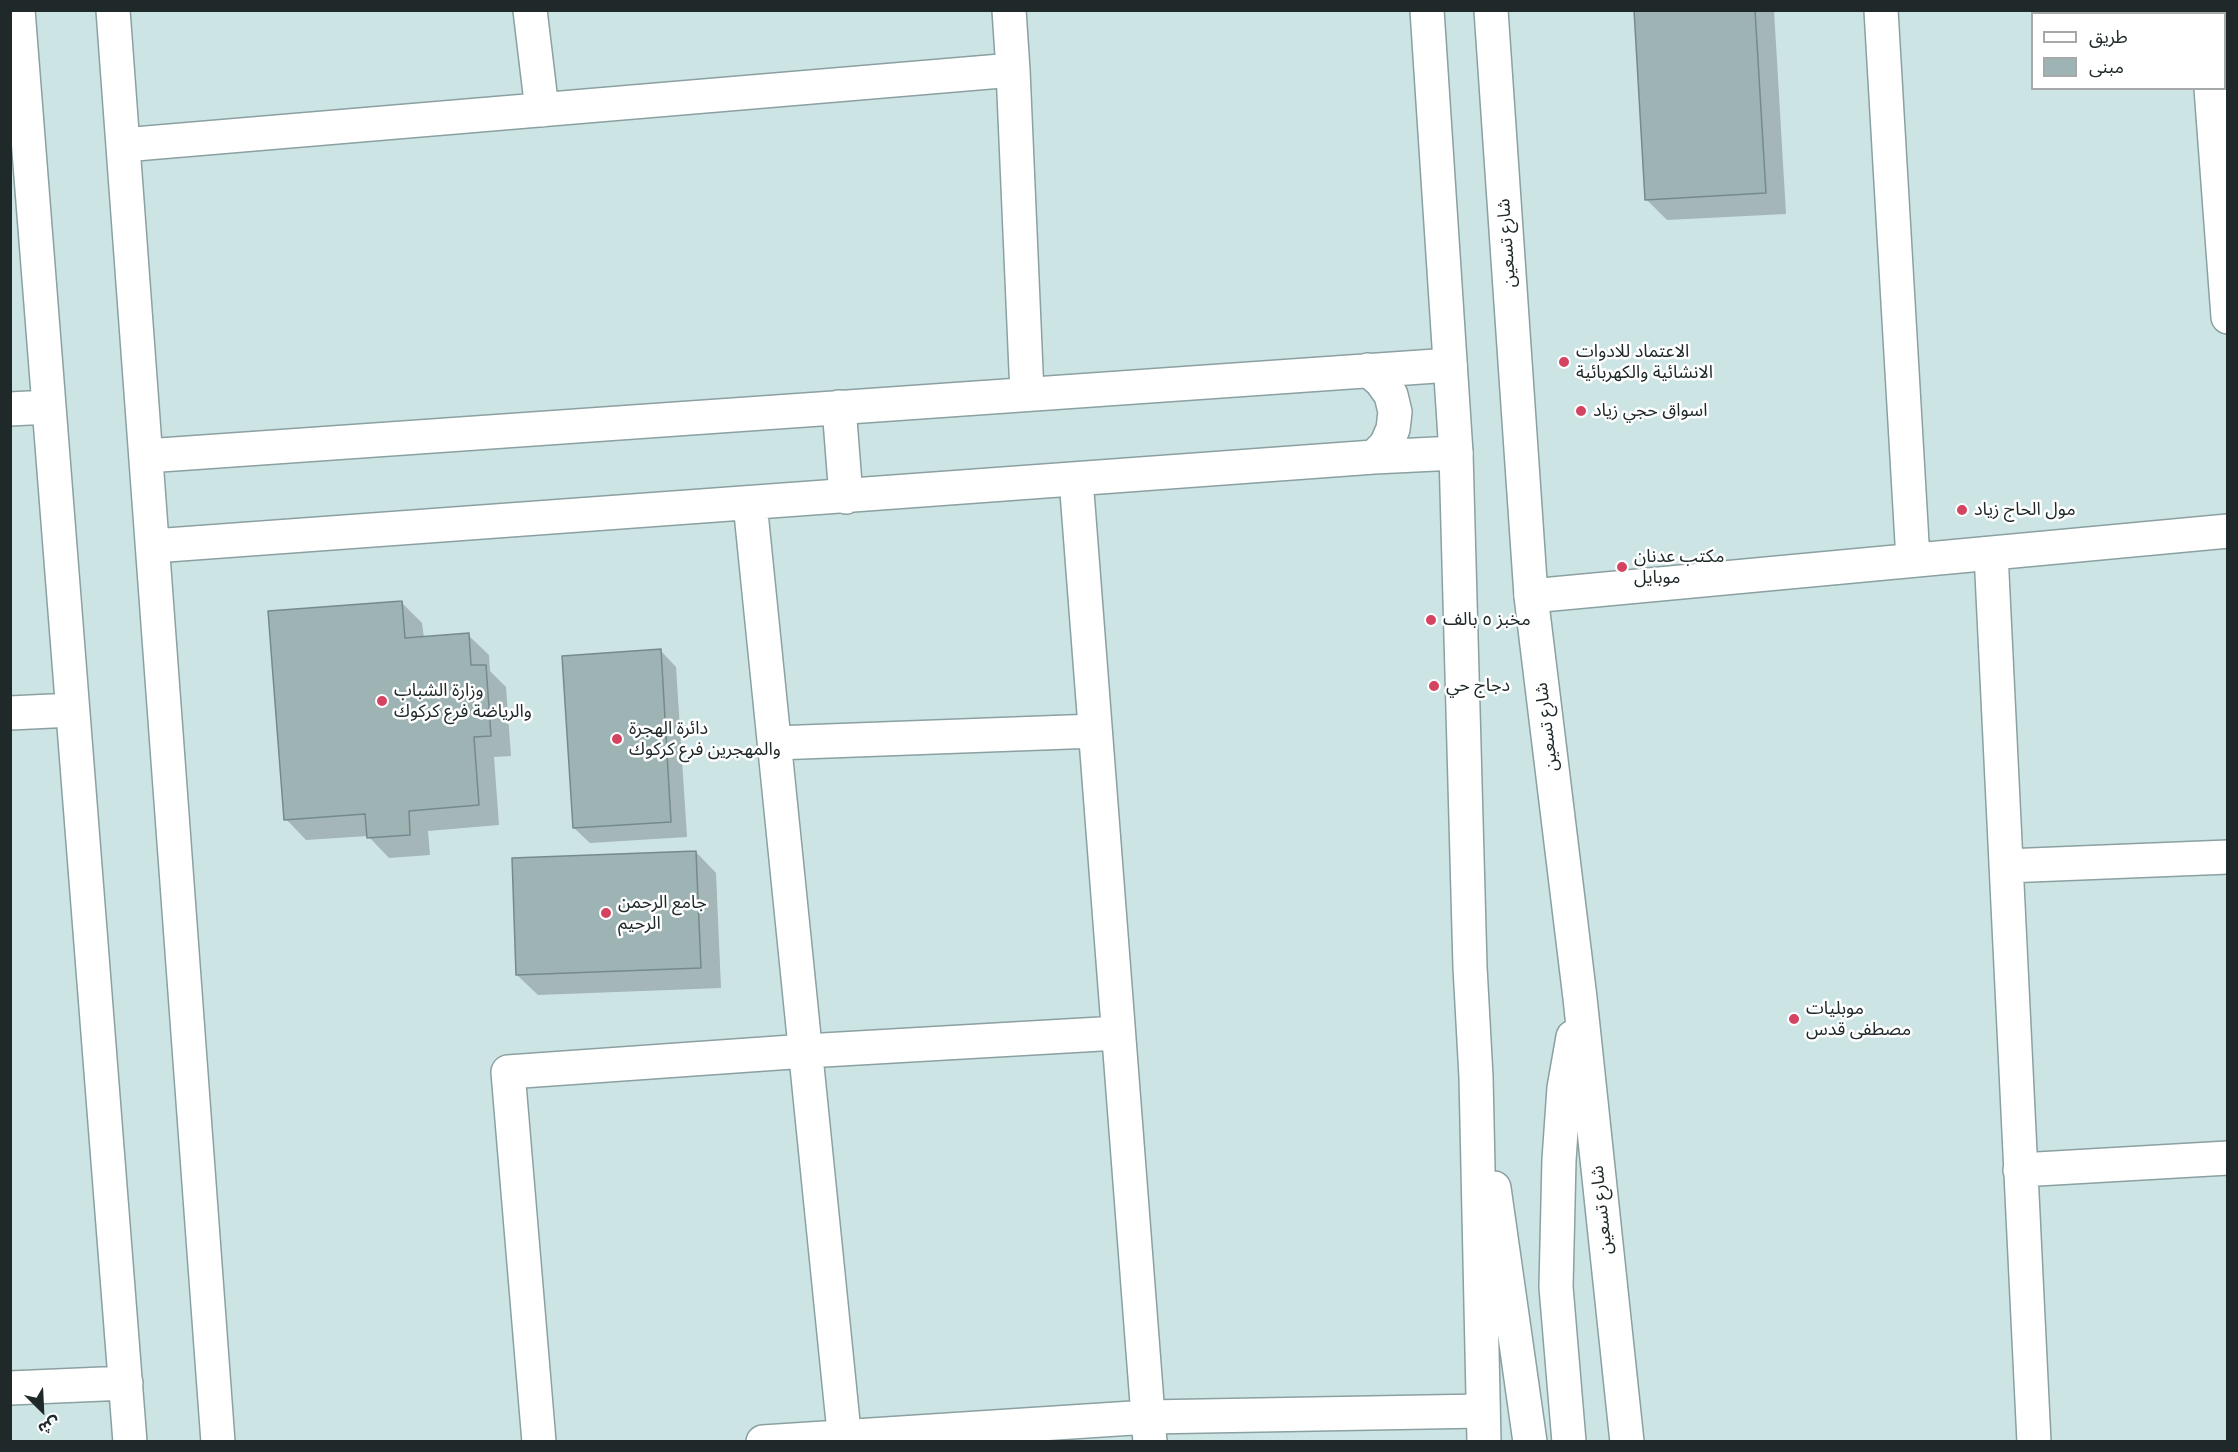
<!DOCTYPE html>
<meta charset="utf-8">
<style>
body{margin:0}
#map{position:relative;width:2238px;height:1452px;overflow:hidden;background:#cde4e5;font-family:"PT Serif","Noto Sans Arabic",serif}
canvas{display:block}
.frame{position:absolute;inset:0;border:12px solid #202929;pointer-events:none}
.legend{position:absolute;left:2031px;top:12px;width:195px;height:78px;box-sizing:border-box;background:#fff;border:2px solid #a6a9a9;margin:0;padding:8px 10px;list-style:none;font-size:18px;color:#202929}
.legend li{display:flex;align-items:center;gap:12px;height:30px}
.legend b{width:30px;border:2px solid #a6a9a9}
.north{position:absolute;left:12px;top:1380px;width:60px;height:60px;-webkit-text-stroke:4px #fff;paint-order:stroke;rotate:156deg;font-size:16px;font-weight:700;line-height:24px;text-align:center;color:#202929}
.north::after{content:'';display:block;margin:auto;width:21px;height:27px;background:#202929;clip-path:polygon(50% 0,100% 100%,50% 72%,0 100%)}
</style>
<div id="map">
<canvas width="2238" height="1452"></canvas>
<div class="frame"></div>
<ul class="legend">
<li><b style="height:8px;background:#fff"></b>طريق</li>
<li><b style="height:16px;background:#9db3b4"></b>مبنى</li>
</ul>
<div class="north">ش</div>
</div>
<script>
const c = document.querySelector('canvas').getContext('2d');
c.lineJoin = 'round';
function paint(path, color) {
  c.fillStyle = color;
  c.fill(path, 'evenodd');
}
function shape(rows) {
  const path = new Path2D();
  for (const r of rows) {
    path.moveTo(r[0], r[1]);
    for (let i = 2; i < r.length; i += 2) path.lineTo(r[i], r[i + 1]);
  }
  return path;
}
function strokePath(path, color, width, dash) {
  c.strokeStyle = color;
  c.lineWidth = width;
  c.lineCap = dash ? 'butt' : 'round';
  c.setLineDash(dash || []);
  c.stroke(path);
}
function write(font, color, halo, rows, align = 'center') {
  c.font = font + ' "PT Serif","Noto Sans Arabic",serif';
  c.lineWidth = 5;
  c.setLineDash([]);
  c.textBaseline = 'middle';
  c.strokeStyle = halo;
  c.fillStyle = color;
  for (const [text, x, y, turn = 0] of rows) {
    c.save();
    c.translate(x, y);
    c.rotate((+turn || 0) * Math.PI / 180);
    c.textAlign = isNaN(turn) ? turn : align;
    if (halo) c.strokeText(text, 0, 0);
    c.fillText(text, 0, 0);
    c.restore();
  }
}
const shadow = shape([
 [1636,10,1774,10,1786,214,1667,220,1647,200],
 [402,603,422,623,424,638,468,635,489,655,490,671,506,687,511,756,494,757,499,825,428,831,430,855,389,858,368,836,306,840,286,819],
 [661,651,676,667,687,837,590,843,574,828],
 [696,852,716,873,721,988,538,995,517,975]
]);
const building = shape([
 [1634,10,1755,10,1766,193,1645,200,1634,10],
 [402,601,405,638,469,633,471,665,486,665,491,736,474,737,479,805,409,811,410,835,367,838,365,814,284,820,268,611,402,601],
 [661,649,671,822,573,828,562,656,661,649],
 [696,851,701,968,516,975,512,858,696,851]
]);
const minor = shape([
 [18,10,130,1442],
 [113,10,218,1442],
 [530,10,542,110],
 [1881,10,1913,560],
 [2206,10,2206,14],
 [1013,70,1027,394],
 [2211,88,2228,317],
 [123,145,1013,70,1009,10],
 [1368,370,1381,381,1391,395,1395,412,1393,429,1386,445,1374,457],
 [839,407,846,497],
 [10,409,48,407],
 [146,456,1450,365],
 [1076,479,1150,1442],
 [750,503,845,1442],
 [153,546,1374,457,1456,453],
 [1991,553,2034,1442],
 [1531,596,2228,531],
 [10,713,72,710],
 [775,743,1095,731],
 [2006,866,2228,857],
 [2020,1170,2228,1158],
 [10,1388,126,1383],
 [539,1442,508,1072,806,1051,1118,1033],
 [763,1442,1148,1417,1482,1411]
]);
const major = shape([
 [1427,10,1456,453,1470,967,1476,1077,1484,1442],
 [1491,10,1531,596,1580,998,1627,1442],
 [1494,1188,1530,1442],
 [1569,1442,1556,1287,1559,1160,1564,1088,1573,1037]
]);
const markers = [
 [1564,362,6,"#d44461"],
 [1581,411,6,"#d44461"],
 [1962,510,6,"#d44461"],
 [1622,567,6,"#d44461"],
 [1431,620,6,"#d44461"],
 [1434,686,6,"#d44461"],
 [382,701,6,"#d44461"],
 [617,739,6,"#d44461"],
 [606,913,6,"#d44461"],
 [1794,1019,6,"#d44461"]
];
const streetNames = [
 ["شارع تسعين",1507,243,-94],
 ["شارع تسعين",1547,727,-97],
 ["شارع تسعين",1602,1210,-96]
];
const poiNames = [
 ["الاعتماد للادوات",1576,352],
 ["الانشائية والكهربائية",1576,373],
 ["اسواق حجي زياد",1593,411],
 ["مول الحاج زياد",1974,510],
 ["مكتب عدنان",1634,557],
 ["موبايل",1634,578],
 ["مخبز ٥ بالف",1443,620],
 ["دجاج حي",1446,686],
 ["وزارة الشباب",394,691],
 ["والرياضة فرع كركوك",394,712],
 ["دائرة الهجرة",629,729],
 ["والمهجرين فرع كركوك",629,750],
 ["جامع الرحمن",618,903],
 ["الرحيم",618,924],
 ["موبليات",1806,1009],
 ["مصطفى قدس",1806,1030]
];
paint(shadow, '#0003');
paint(building, '#9db3b4');
strokePath(building, '#758a8b', 1.5);
strokePath(minor, '#8ba0a1', 36);
strokePath(major, '#8ba0a1', 36);
strokePath(minor, '#fff', 33);
strokePath(major, '#fff', 33);
for (const [x, y, r, color] of markers) {
  const dot = new Path2D();
  dot.arc(x, y, r, 0, 2 * Math.PI);
  c.fillStyle = color;
  c.fill(dot);
  strokePath(dot, '#fff', 2);
}
write('18px', '#202929', '#fff', streetNames);
write('18px', '#202929', '#fff', poiNames, 'left');
</script>
